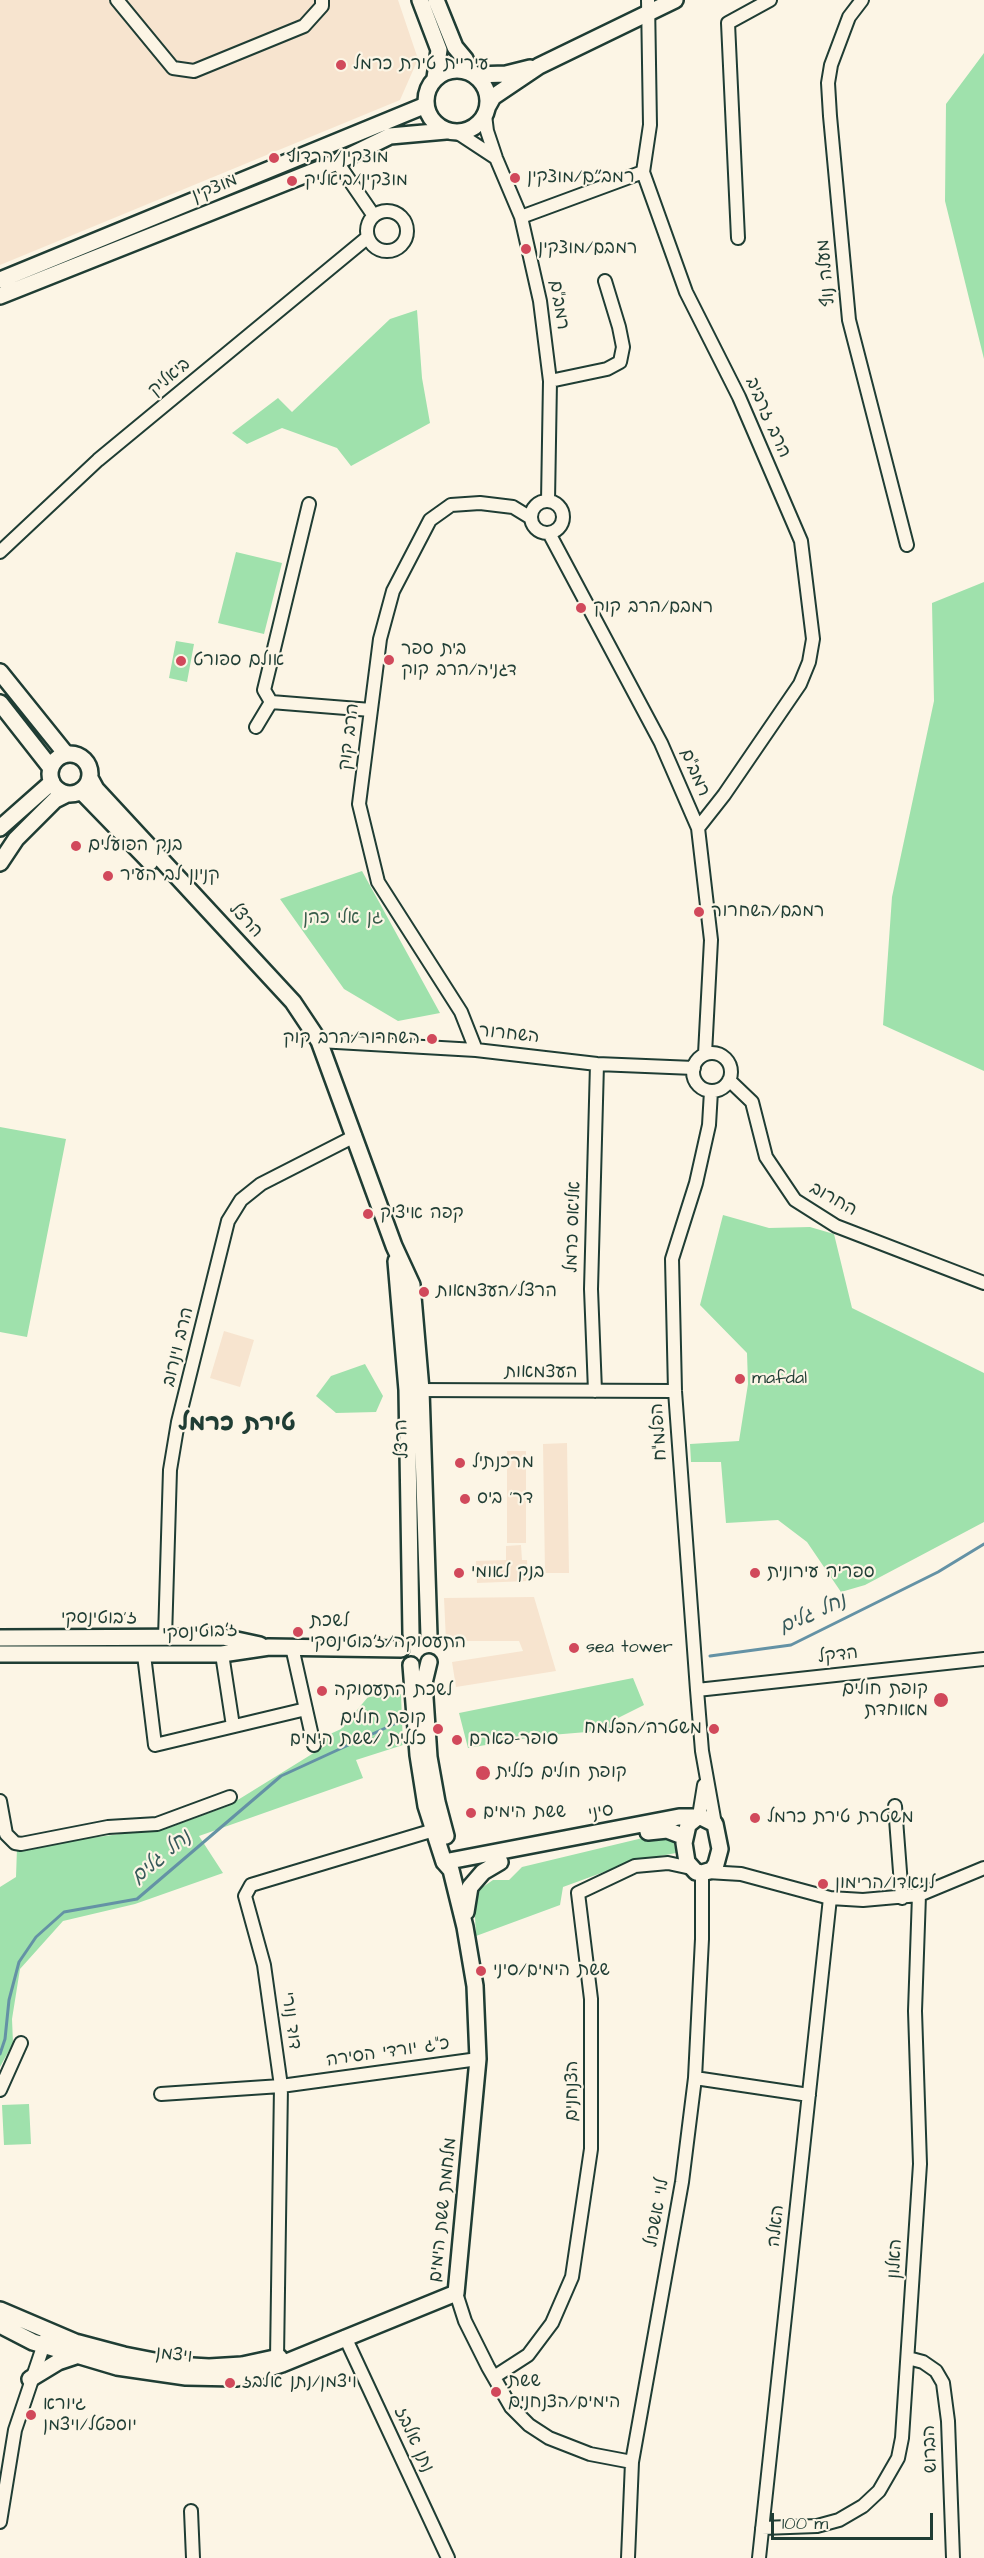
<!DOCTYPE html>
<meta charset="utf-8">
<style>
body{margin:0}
#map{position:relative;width:984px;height:2558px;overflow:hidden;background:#fcf5e5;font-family:"Architects Daughter",sans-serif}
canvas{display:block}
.scale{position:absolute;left:771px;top:2513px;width:162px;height:27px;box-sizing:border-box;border:3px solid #1f3d34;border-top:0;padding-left:8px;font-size:18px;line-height:21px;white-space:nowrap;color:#1f3d34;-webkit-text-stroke:4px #fcf5e5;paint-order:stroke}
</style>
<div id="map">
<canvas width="984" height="2558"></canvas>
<div class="scale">100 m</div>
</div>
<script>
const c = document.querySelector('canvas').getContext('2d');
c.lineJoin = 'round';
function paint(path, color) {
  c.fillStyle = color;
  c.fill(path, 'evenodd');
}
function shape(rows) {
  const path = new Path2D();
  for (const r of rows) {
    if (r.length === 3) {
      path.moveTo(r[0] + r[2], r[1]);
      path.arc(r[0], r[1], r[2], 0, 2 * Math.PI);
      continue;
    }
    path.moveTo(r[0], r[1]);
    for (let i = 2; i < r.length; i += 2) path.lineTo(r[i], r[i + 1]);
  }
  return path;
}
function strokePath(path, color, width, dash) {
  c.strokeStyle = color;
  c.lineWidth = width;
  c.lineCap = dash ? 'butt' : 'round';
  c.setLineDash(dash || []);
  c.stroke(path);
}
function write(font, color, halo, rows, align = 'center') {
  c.font = font + ' "Architects Daughter","Playpen Sans Hebrew",sans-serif';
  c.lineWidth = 4.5;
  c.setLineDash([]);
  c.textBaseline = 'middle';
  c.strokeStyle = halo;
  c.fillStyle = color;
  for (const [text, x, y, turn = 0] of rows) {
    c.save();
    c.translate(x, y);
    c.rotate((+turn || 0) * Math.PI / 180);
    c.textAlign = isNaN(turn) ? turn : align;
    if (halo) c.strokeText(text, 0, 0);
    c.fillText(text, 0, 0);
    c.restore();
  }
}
const built = shape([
 [0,0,398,0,418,59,400,100,0,265],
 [224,1331,254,1340,240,1387,210,1378],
 [567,1443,569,1573,545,1573,543,1444],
 [507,1451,526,1451,526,1543,507,1543],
 [521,1545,522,1560,527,1560,528,1581,477,1583,476,1561,506,1560,506,1546],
 [534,1597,556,1671,456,1687,452,1662,523,1651,519,1641,446,1641,444,1598]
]);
const green = shape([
 [984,53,984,359,945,201,946,104],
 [417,310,422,378,430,423,351,466,337,448,282,428,247,444,232,433,278,398,292,412,390,319],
 [236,552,282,563,264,634,218,623],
 [984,582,984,1071,883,1025,892,897,934,701,932,603],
 [176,641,194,644,187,682,169,678],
 [362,871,440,1013,398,1021,344,989,280,899],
 [0,1127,66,1139,27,1337,0,1332],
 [723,1215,769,1228,810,1227,834,1234,852,1308,984,1373,984,1522,865,1585,841,1592,807,1542,778,1520,726,1523,721,1462,691,1462,690,1444,739,1441,748,1384,747,1353,700,1305],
 [365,1364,383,1396,376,1412,336,1413,316,1396,331,1376],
 [633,1678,644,1705,618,1718,611,1730,539,1736,468,1748,459,1713],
 [401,1694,403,1745,356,1760,363,1778,199,1836,223,1873,135,1904,63,1921,20,1969,12,2019,13,2043,0,2067,0,1887,16,1877,17,1848,171,1827,228,1806,325,1746,328,1735,341,1729,368,1697],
 [651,1836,673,1839,676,1853,634,1861,563,1887,560,1905,476,1936,474,1899,477,1891,493,1880,509,1880,522,1867],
 [29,2104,31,2144,4,2145,2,2105]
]);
const stream = shape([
 [710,1656,791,1645,938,1572,984,1544],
 [0,2054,5,2039,9,2000,19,1962,36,1937,64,1912,137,1899,281,1776,405,1719]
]);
const minor = shape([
 [117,0,173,68,194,71,304,26,322,6,322,0],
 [648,0,650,125,643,172,686,292,739,397,801,541,813,639,809,662,800,684,724,795,698,828],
 [862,0,849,17,831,65,828,83,830,116,849,320,907,545],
 [485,115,487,131,496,158,521,217,540,301,550,381,548,501],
 [458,133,496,158],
 [337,162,374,216],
 [387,231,20],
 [521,217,643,172],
 [738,238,728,23,770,0],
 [550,381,607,369,620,362,623,347,619,327,605,281],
 [547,517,16],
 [549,533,661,743,698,828,711,940,705,1054],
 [0,552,98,460,368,237],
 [271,702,371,710],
 [256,727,271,702,264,690,309,504],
 [319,1041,476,1050,597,1064,694,1068],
 [476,1050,461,1012,378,882,359,804,380,639,393,591,430,520,451,505,480,503,513,507,531,518],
 [712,1072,19],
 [729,1080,752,1102,766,1157,795,1200,836,1226,984,1283],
 [711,1091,709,1125,696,1183,672,1259,675,1391,697,1690,702,1751,715,1824],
 [414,1390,675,1391],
 [595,1391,591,1289,597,1064],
 [165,1638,170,1470,178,1422,228,1221,241,1200,261,1184,355,1136],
 [292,1647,314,1745],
 [222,1654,233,1726],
 [144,1655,155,1745,306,1709],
 [697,1690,984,1659],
 [0,1801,6,1834,15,1843,21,1844,108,1827,157,1824,230,1797],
 [895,1806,902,1898],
 [699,1816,704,1785],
 [707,1872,741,1874,830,1898,863,1900,919,1895,984,1868],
 [695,2078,809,2095],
 [0,2090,21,2043],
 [161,2094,281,2086,478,2059],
 [456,2293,465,2321,488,2367,511,2407,529,2425,549,2438,590,2454,632,2462],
 [345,2337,448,2558],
 [277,2358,281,2086,264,1965,245,1896,251,1885,434,1830],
 [908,2358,923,2362,936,2371,943,2383,948,2421,953,2558],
 [494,2377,528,2355,552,2323,572,2277,591,2149,591,1999,578,1893,635,1866,668,1863,691,1868],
 [191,2511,193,2558],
 [0,2522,15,2430,46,2338],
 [762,2528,817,2526,839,2520,863,2506,879,2491,898,2458,902,2438,920,2164,915,2011,919,1895],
 [628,2558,632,2462,682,2182,695,2078,702,1939,702,1873],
 [759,2558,830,1898]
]);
const tertiary = shape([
 [420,0,439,50,435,78],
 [436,0,455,47,465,59,471,72],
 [457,101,31],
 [474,75,506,74,530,68],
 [488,106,493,97,539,66,675,0],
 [0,280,426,105],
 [0,296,337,162,390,136,446,131],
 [0,672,66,754],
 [0,703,51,768],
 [70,774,20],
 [90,778,96,789,293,1002,319,1041,394,1246,412,1285,421,1390,429,1636],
 [81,791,150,862],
 [0,828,52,782],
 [0,863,16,839,55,800,67,794],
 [396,1261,407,1390,411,1634],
 [0,1638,223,1637,260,1645],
 [0,1654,222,1654,269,1647,401,1649],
 [429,1662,424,1683,429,1757,437,1802,446,1836],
 [699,1816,715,1824,720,1849,716,1864,712,1870,702,1873,696,1872,687,1862,684,1843,688,1825,699,1816],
 [648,1832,667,1830,685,1837],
 [444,1862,679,1817,695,1817],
 [466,1912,470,1887,483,1872,500,1862],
 [0,2310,75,2342,124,2355,175,2365,209,2367,242,2365,279,2357],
 [0,2325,33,2342,117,2367,186,2377,237,2378,282,2364,456,2293,478,2059,475,1986,465,1927,451,1870,444,1862,426,1806,418,1755,411,1665],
 [30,2379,58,2362,76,2356]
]);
const markers = [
 [341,65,6,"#d1495b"],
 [274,158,6,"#d1495b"],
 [515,178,6,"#d1495b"],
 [292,181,6,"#d1495b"],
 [526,249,6,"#d1495b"],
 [581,608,6,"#d1495b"],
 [389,660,6,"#d1495b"],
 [181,661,6,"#d1495b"],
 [76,846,6,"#d1495b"],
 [108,876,6,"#d1495b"],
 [699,912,6,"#d1495b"],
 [432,1039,6,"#d1495b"],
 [368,1214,6,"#d1495b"],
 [424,1292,6,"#d1495b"],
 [740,1379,6,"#d1495b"],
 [460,1463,6,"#d1495b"],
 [465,1499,6,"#d1495b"],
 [459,1573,6,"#d1495b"],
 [755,1573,6,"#d1495b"],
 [298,1632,6,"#d1495b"],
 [574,1648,6,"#d1495b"],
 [322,1691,6,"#d1495b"],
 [941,1700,8,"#d1495b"],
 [438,1729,6,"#d1495b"],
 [714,1729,6,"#d1495b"],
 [457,1740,6,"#d1495b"],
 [483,1773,8,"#d1495b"],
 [471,1813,6,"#d1495b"],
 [755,1818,6,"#d1495b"],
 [823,1884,6,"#d1495b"],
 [481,1971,6,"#d1495b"],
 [230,2383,6,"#d1495b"],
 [496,2392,6,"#d1495b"],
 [31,2415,6,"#d1495b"]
];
const poiNames = [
 ["עיריית טירת כרמל",353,65],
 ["מוצקין/הרדוף",286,158],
 ["רמב״ם/מוצקין",527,178],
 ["מוצקין/ביאליק",304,181],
 ["רמבם/מוצקין",538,249],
 ["רמבם/הרב קוק",593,608],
 ["בית ספר",401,650],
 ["דגניה/הרב קוק",401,671],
 ["אולם ספורט",193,661],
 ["בנק הפועלים",88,846],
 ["קניון לב העיר",120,876],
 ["רמבם/השחרור",711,912],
 ["השחרור/הרב קוק",420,1039,"right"],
 ["קפה איציק",380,1214],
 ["הרצל/העצמאות",436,1292],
 ["mafdal",752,1379],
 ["מרכנתיל",472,1463],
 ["דר' ביס",477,1499],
 ["בנק לאומי",471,1573],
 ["ספריה עירונית",767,1573],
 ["לשכת",310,1622],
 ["התעסוקה/ז׳בוטינסקי",310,1643],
 ["sea tower",586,1648],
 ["קופת חולים",928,1690,"right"],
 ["מאוחדת",928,1711,"right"],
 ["לשכת התעסוקה",334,1691],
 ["קופת חולים",426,1719,"right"],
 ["כללית /ששת הימים",426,1740,"right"],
 ["משטרה/הפלמח",702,1729,"right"],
 ["סופר-פארם",469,1740],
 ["קופת חולים כללית",496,1773],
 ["ששת הימים",483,1813],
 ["משטרת טירת כרמל",767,1818],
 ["לניאדו/הרימון",835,1884],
 ["ששת הימים/סיני",493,1971],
 ["ששת",508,2382],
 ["הימים/הצנחנים",508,2403],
 ["ויצמן/נתן אלבז",242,2383],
 ["גיורא",43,2405],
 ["יוספטל/ויצמן",43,2426]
];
const streetNames = [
 ["מוצקין",215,189,-22],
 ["מעלה נוף",827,273,-95],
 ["רמב\"ם",558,305,81],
 ["ביאליק",170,378,-40],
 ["הרב זרביב",767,418,66],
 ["הרב קוק",350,737,-83],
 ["רמב\"ם",694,773,67],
 ["הרצל",245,921,47],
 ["השחרור",509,1035,6],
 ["החרוב",833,1200,29],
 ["אליאס כרמל",574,1227,-88],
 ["הרב וינרוב",179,1347,-76],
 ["העצמאות",541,1373],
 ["הפלמ\"ח",660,1432,-94],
 ["הרצל",403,1439,-92],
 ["ז'בוטינסקי",99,1619],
 ["ז׳בוטינסקי",200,1633,-3],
 ["הדקל",838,1656,-6],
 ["סיני",601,1813,-11],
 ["דוד נורי",290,2021,82],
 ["כ\"ג יורדי הסירה",388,2053,-8],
 ["הצנחנים",573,2091,-90],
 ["מלחמת ששת הימים",444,2210,-84],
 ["לוי אשכול",658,2213,-80],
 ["האלה",777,2226,-84],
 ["האלון",896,2259,-87],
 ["ויצמן",174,2356,6],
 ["נתן אלבז",413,2440,65],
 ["הברוש",931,2449,-93]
];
const parkNames = [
 ["גן אלי כהן",343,919]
];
const waterNames = [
 ["נחל גלים",813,1615,-24],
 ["נחל גלים",162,1858,-40]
];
const districtNames = [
 ["טירת כרמל",237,1425]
];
paint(built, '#f7e4cf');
paint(green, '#9fe1ac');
strokePath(stream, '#6492a5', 3);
strokePath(minor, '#1f3d34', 16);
strokePath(tertiary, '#1f3d34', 20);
strokePath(minor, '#fcf5e5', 12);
strokePath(tertiary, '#fcf5e5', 15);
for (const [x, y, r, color] of markers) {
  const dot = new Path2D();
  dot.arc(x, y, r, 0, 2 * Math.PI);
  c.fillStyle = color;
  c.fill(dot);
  strokePath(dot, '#fcf5e5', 2);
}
write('18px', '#1f3d34', '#fcf5e5', poiNames, 'left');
write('18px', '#1f3d34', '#fcf5e5', streetNames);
write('18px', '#395e4c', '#fcf5e5', parkNames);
write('italic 20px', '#36595a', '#fcf5e5', waterNames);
write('bold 24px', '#1f3d34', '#fcf5e5', districtNames);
</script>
